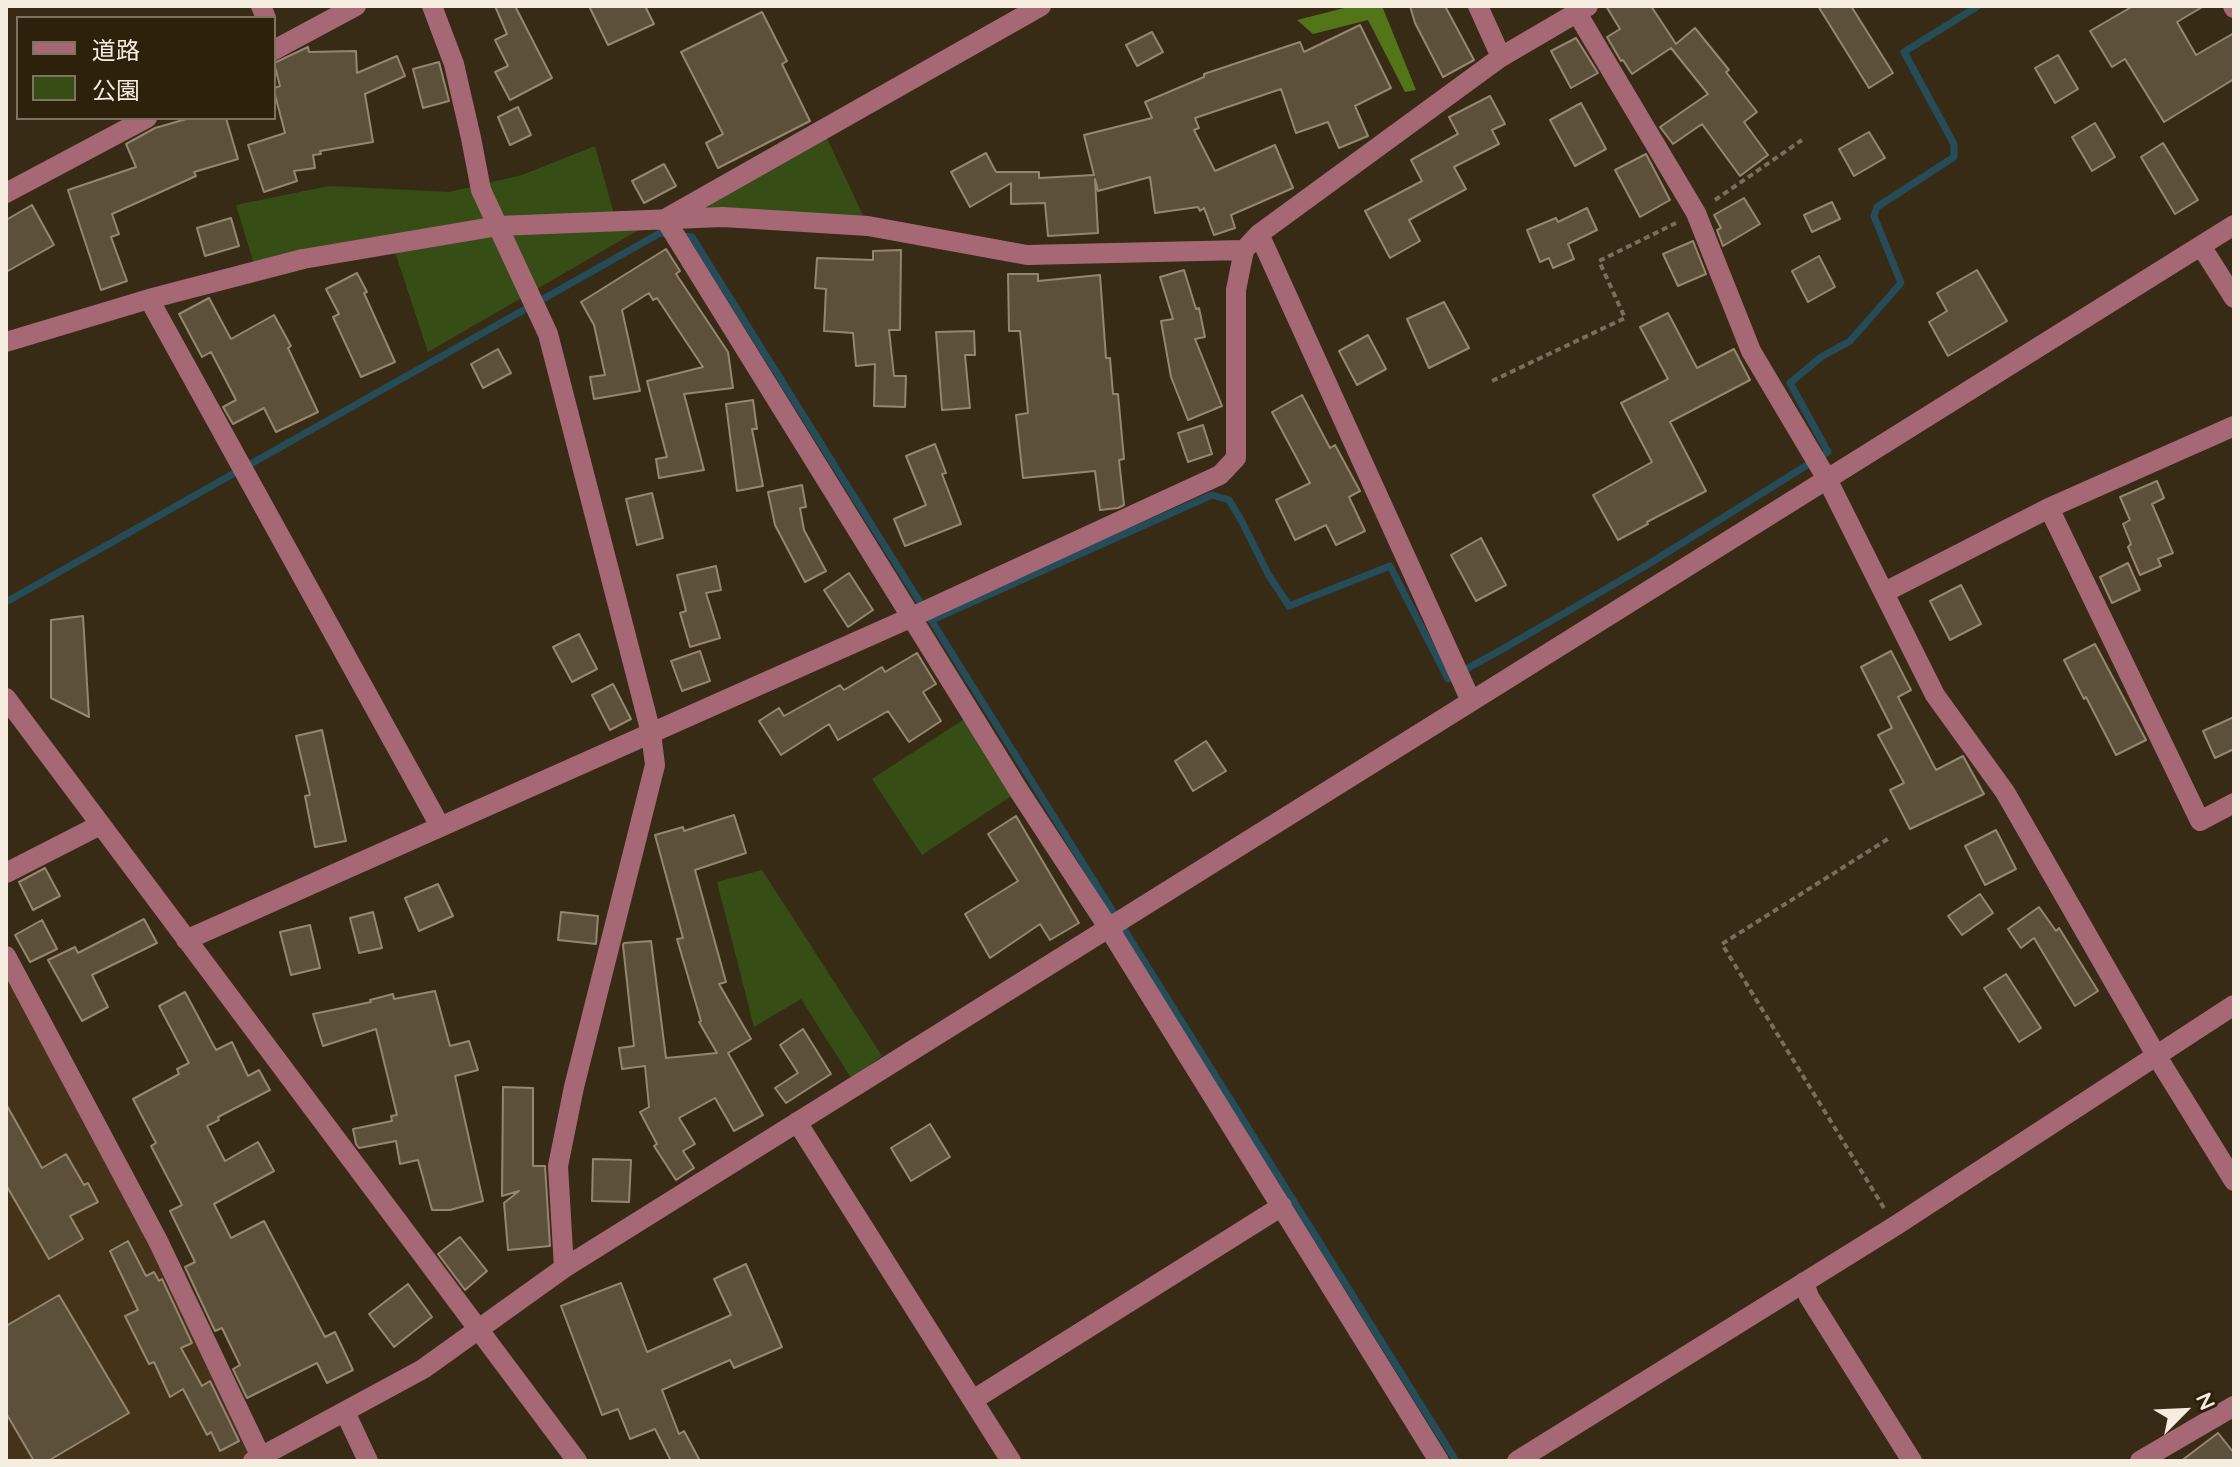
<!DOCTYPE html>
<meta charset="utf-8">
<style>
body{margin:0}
#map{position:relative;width:2240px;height:1467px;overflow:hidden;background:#382b16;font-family:Quicksand,"Noto Sans JP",sans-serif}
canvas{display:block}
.frame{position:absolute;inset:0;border:8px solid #f5ede0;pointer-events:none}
.legend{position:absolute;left:16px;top:16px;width:260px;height:104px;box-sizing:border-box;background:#2e210c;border:2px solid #7e7361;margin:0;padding:10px 14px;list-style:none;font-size:24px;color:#f5ede0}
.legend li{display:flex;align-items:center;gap:16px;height:40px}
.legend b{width:40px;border:2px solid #7e7361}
.north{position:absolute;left:2144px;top:1371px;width:80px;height:80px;-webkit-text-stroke:6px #2e210c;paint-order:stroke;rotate:66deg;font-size:22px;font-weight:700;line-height:32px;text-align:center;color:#f5ede0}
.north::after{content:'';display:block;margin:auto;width:28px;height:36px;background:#f5ede0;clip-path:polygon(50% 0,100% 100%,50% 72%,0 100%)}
</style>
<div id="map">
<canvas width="2240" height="1467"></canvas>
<div class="frame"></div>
<ul class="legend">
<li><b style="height:10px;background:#a76876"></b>道路</li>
<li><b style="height:22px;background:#374d16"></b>公園</li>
</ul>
<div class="north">N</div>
</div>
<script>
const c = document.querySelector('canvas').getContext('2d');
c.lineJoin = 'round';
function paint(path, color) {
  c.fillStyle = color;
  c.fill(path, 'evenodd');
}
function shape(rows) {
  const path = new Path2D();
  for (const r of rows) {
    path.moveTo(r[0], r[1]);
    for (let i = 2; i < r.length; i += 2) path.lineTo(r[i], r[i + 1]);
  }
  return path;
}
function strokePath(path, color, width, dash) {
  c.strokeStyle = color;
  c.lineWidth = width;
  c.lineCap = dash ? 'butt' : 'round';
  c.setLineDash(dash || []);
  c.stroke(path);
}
const built = shape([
 [6,958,261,1457,254,1461,6,1461]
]);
const green = shape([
 [823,130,868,226,681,210],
 [595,146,616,221,656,220,428,352,395,252,256,271,236,205,329,186,449,192,522,175],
 [969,716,1019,791,922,855,872,779],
 [762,870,882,1056,851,1078,801,999,754,1027,717,882]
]);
const forest = shape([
 [1352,6,1382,6,1416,90,1405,92,1368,20,1313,34,1297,20]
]);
const stream = shape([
 [6,602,660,233,692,237,1456,1461],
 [932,620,1212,495,1229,500,1241,520,1268,574,1289,606,1390,566,1448,679,1501,650,1647,565,1828,452,1790,383,1821,357,1850,341,1901,283,1874,216,1877,207,1954,157,1954,144,1904,52,1978,6]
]);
const building = shape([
 [495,6,515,6,552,78,510,100,495,72,508,66,495,40,507,34,495,6],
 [589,6,645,6,654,24,608,45,589,6],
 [1410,6,1445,6,1474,60,1443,77,1415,23,1410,6],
 [1606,6,1651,6,1676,44,1695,28,1729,70,1726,72,1757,112,1744,122,1768,155,1740,176,1702,124,1673,144,1660,127,1708,94,1671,48,1632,74,1623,60,1621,61,1607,37,1620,29,1606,6],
 [1818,6,1851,6,1893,73,1869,88,1818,6],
 [2133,6,2204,6,2177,22,2196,55,2234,33,2234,79,2164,122,2125,59,2112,67,2090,31,2133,6],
 [762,12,787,61,782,64,810,121,718,168,706,143,723,134,681,52,762,12],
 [1360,25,1391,88,1355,106,1368,136,1339,148,1328,122,1296,133,1281,89,1195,118,1199,128,1194,130,1215,171,1275,145,1293,188,1231,215,1235,228,1214,235,1204,208,1200,211,1198,207,1155,213,1150,177,1098,191,1095,179,1098,233,1048,236,1045,203,1011,204,1011,183,970,207,951,172,986,153,996,172,1039,172,1039,178,1094,175,1084,135,1152,118,1145,102,1204,77,1204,74,1300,42,1304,52,1360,25],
 [1152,32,1163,52,1137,66,1126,45,1152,32],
 [1576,38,1598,73,1571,88,1551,51,1576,38],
 [308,47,309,52,356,51,357,73,397,56,405,76,365,94,373,142,320,151,321,154,313,155,315,168,294,171,297,181,264,192,248,145,285,133,274,91,274,88,280,86,274,63,308,47],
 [2058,55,2078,89,2055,103,2035,68,2058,55],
 [439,62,449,101,423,108,413,69,439,62],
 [1490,96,1505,124,1492,130,1499,144,1454,167,1466,189,1409,220,1420,241,1390,258,1365,211,1422,181,1411,160,1458,134,1449,117,1490,96],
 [1581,103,1606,149,1575,166,1550,120,1581,103],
 [518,107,531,135,510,145,498,117,518,107],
 [190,118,226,118,238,159,194,172,196,176,112,214,119,234,111,237,127,281,101,290,68,190,136,167,126,144,155,128,190,118],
 [2095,123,2115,157,2092,171,2072,137,2095,123],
 [1869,132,1885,158,1854,176,1839,149,1869,132],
 [2163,143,2198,200,2175,214,2141,157,2163,143],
 [1646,154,1670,200,1640,217,1615,170,1646,154],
 [664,164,676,186,644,203,632,181,664,164],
 [1744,198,1760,224,1723,246,1717,230,1721,228,1714,215,1744,198],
 [1832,202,1840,219,1812,232,1804,215,1832,202],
 [32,205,54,245,6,272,6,220,32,205],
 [1587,208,1597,230,1568,244,1574,259,1553,268,1549,258,1540,262,1527,230,1556,218,1558,222,1587,208],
 [231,218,239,246,205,256,197,228,231,218],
 [1693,241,1706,274,1678,286,1663,254,1693,241],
 [666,249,680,271,676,274,728,352,733,388,684,394,704,470,659,478,656,459,667,457,647,381,703,367,657,298,653,300,649,293,622,310,640,391,594,399,590,377,605,375,594,325,581,302,666,249],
 [901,250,900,330,889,330,894,376,906,376,905,407,874,406,875,364,856,366,853,333,824,331,826,289,815,288,817,258,873,260,873,251,901,250],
 [1819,256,1835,287,1808,302,1792,271,1819,256],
 [1184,270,1196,309,1199,308,1205,337,1195,339,1222,406,1188,420,1171,377,1161,321,1173,319,1160,277,1184,270],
 [1977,270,2007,321,1948,356,1929,322,1947,311,1937,293,1977,270],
 [357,273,367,292,364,293,395,362,361,377,333,317,339,314,326,289,357,273],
 [1008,274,1038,274,1038,281,1100,275,1106,358,1110,358,1113,394,1118,394,1124,459,1119,460,1124,505,1118,508,1100,510,1095,471,1023,478,1016,415,1028,413,1020,331,1009,331,1008,274],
 [209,298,231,339,274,315,291,346,288,348,318,412,276,432,264,408,233,424,223,407,236,400,211,352,202,357,179,314,209,298],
 [1444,302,1469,348,1429,368,1407,319,1444,302],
 [1668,313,1697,368,1734,349,1750,380,1670,422,1706,491,1647,522,1648,524,1618,540,1593,495,1652,462,1621,403,1668,379,1640,327,1668,313],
 [974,331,975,355,965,355,970,408,942,410,936,332,974,331],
 [1368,335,1386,369,1357,385,1339,351,1368,335],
 [498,349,511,373,483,388,471,364,498,349],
 [1302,395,1330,448,1335,445,1360,491,1349,497,1365,531,1336,545,1326,525,1295,540,1276,500,1310,483,1272,412,1302,395],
 [753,400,757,429,752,429,763,486,737,491,726,404,753,400],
 [1203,425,1212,454,1188,462,1178,433,1203,425],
 [935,444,946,473,942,474,961,524,905,546,894,519,926,505,906,456,935,444],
 [2157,481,2164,498,2152,504,2173,553,2158,559,2161,566,2140,575,2128,547,2131,544,2123,524,2130,520,2120,497,2157,481],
 [802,485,806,507,800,508,804,530,826,571,805,582,775,525,768,492,802,485],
 [652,493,663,538,637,545,626,499,652,493],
 [1481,538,1506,585,1476,601,1451,555,1481,538],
 [2128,563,2140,590,2112,603,2100,577,2128,563],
 [716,566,721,590,706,593,720,638,690,647,680,613,686,611,677,575,716,566],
 [849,573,873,610,848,627,824,590,849,573],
 [1961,585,1981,624,1950,640,1930,601,1961,585],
 [83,616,89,717,51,698,51,620,83,616],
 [579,634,597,669,572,682,553,647,579,634],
 [2095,644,2146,740,2116,755,2086,697,2084,699,2064,660,2095,644],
 [700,651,710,681,682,691,671,661,700,651],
 [1891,651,1911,690,1898,697,1936,770,1963,756,1984,794,1910,829,1890,790,1904,783,1878,735,1892,728,1861,667,1891,651],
 [917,653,936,684,923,692,941,721,909,742,888,711,838,740,829,724,781,755,759,721,779,708,784,716,840,685,844,690,882,667,885,672,917,653],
 [613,684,631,719,610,730,592,695,613,684],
 [2234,717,2234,749,2215,758,2203,731,2234,717],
 [322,730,346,841,315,847,305,796,310,795,296,736,322,730],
 [1206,741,1226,771,1193,791,1175,761,1206,741],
 [734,815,746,853,695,870,726,982,719,984,751,1039,728,1053,763,1115,734,1131,715,1098,679,1118,695,1144,683,1151,694,1168,676,1180,654,1146,657,1144,640,1112,649,1107,645,1066,622,1069,619,1048,634,1046,623,945,624,943,651,941,666,1058,717,1053,699,1022,701,1021,677,939,683,938,655,835,683,827,684,831,734,815],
 [1016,816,1079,923,1050,940,1040,924,990,958,965,914,1018,881,988,834,1016,816],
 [1996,830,2016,869,1985,885,1965,846,1996,830],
 [45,868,60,896,33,910,19,882,45,868],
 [438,884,453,916,419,931,405,898,438,884],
 [1980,894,1993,913,1962,935,1948,916,1980,894],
 [2039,907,2056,931,2059,928,2098,991,2075,1006,2034,938,2021,948,2008,929,2039,907],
 [373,912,382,948,359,953,350,918,373,912],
 [561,912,598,916,596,944,558,940,561,912],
 [144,919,157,943,92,975,108,1007,82,1021,48,960,75,947,78,953,144,919],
 [42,920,57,949,30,962,15,935,42,920],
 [310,925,320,968,291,975,280,932,310,925],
 [2006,974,2041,1028,2019,1042,1984,988,2006,974],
 [435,991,450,1046,469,1041,478,1070,455,1076,483,1201,450,1210,432,1210,418,1160,400,1164,396,1141,359,1148,356,1144,353,1129,392,1121,391,1116,397,1115,376,1029,323,1046,313,1014,371,1002,370,1000,393,994,394,999,435,991],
 [185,992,216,1050,232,1042,248,1076,259,1070,270,1090,218,1117,219,1120,207,1126,225,1161,258,1142,274,1171,214,1204,231,1238,264,1221,325,1337,335,1332,353,1370,327,1383,317,1363,247,1398,233,1369,240,1365,222,1328,215,1331,185,1267,195,1262,170,1211,182,1205,151,1146,156,1143,133,1099,179,1074,177,1069,189,1063,159,1006,185,992],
 [803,1029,831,1074,786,1103,775,1088,798,1073,780,1045,803,1029],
 [503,1087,533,1088,533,1166,545,1166,550,1246,508,1250,504,1203,519,1191,502,1196,503,1087],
 [6,1104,42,1168,66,1154,84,1185,88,1183,98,1202,70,1216,83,1239,49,1259,6,1185,6,1104],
 [930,1124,950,1157,911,1181,891,1148,930,1124],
 [593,1159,631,1160,629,1202,592,1201,593,1159],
 [460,1237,487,1271,465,1290,438,1254,460,1237],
 [128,1241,146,1276,154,1272,159,1281,162,1279,192,1343,181,1348,202,1386,210,1381,239,1441,220,1451,211,1432,207,1435,183,1389,170,1397,154,1362,149,1364,125,1316,138,1310,110,1251,128,1241],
 [746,1264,782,1347,734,1368,730,1360,662,1390,679,1434,684,1431,700,1461,671,1461,655,1429,630,1439,618,1409,602,1415,561,1306,621,1283,647,1352,731,1315,714,1279,746,1264],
 [408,1284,432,1317,394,1347,369,1314,408,1284],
 [59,1295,129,1413,48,1461,34,1461,6,1413,6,1326,59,1295],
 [2218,1433,2234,1453,2234,1461,2181,1461,2218,1433]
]);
const path = shape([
 [1715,200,1802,140],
 [1492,381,1625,318,1599,261,1676,223],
 [1884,1208,1722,944,1891,837]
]);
const minor = shape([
 [261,6,266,18],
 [432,6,454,64,471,138,481,190,548,334,651,733,655,765,574,1087,558,1166,564,1268],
 [1041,6,665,219,1019,791,1108,927,1439,1461],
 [1478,6,1501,57],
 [2233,6,2234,8],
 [1577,13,1696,213,1751,351,1827,479,1935,695,2005,792,2156,1055,2234,1181],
 [274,50,356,6],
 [6,193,147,118],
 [1259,234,1471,701],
 [2201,246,2234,298],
 [149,299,440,826],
 [6,342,149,299,303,259,498,226,723,217,868,226,1027,255,1244,250],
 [2049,508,2200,821,2234,803],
 [1885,592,2049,508,2234,426],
 [6,698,577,1461],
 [6,873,100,825],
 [186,940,912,617,1220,475,1236,458,1236,290,1244,250,1259,234,1501,57,1588,6],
 [6,956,158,1241,261,1457],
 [797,1122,1011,1461],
 [1804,1282,1809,1297,1912,1461],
 [973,1400,1282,1206],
 [345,1412,368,1461],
 [253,1461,423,1369,564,1268,2234,225],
 [1517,1461,1895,1226,2234,1005],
 [2140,1461,2234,1406]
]);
paint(built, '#443318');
paint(green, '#374d16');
paint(forest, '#517517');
strokePath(stream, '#244d59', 7);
paint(building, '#5d503a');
strokePath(building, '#95866f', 2);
strokePath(path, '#796e5b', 4, [6, 4]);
strokePath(minor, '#a76876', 20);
</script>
